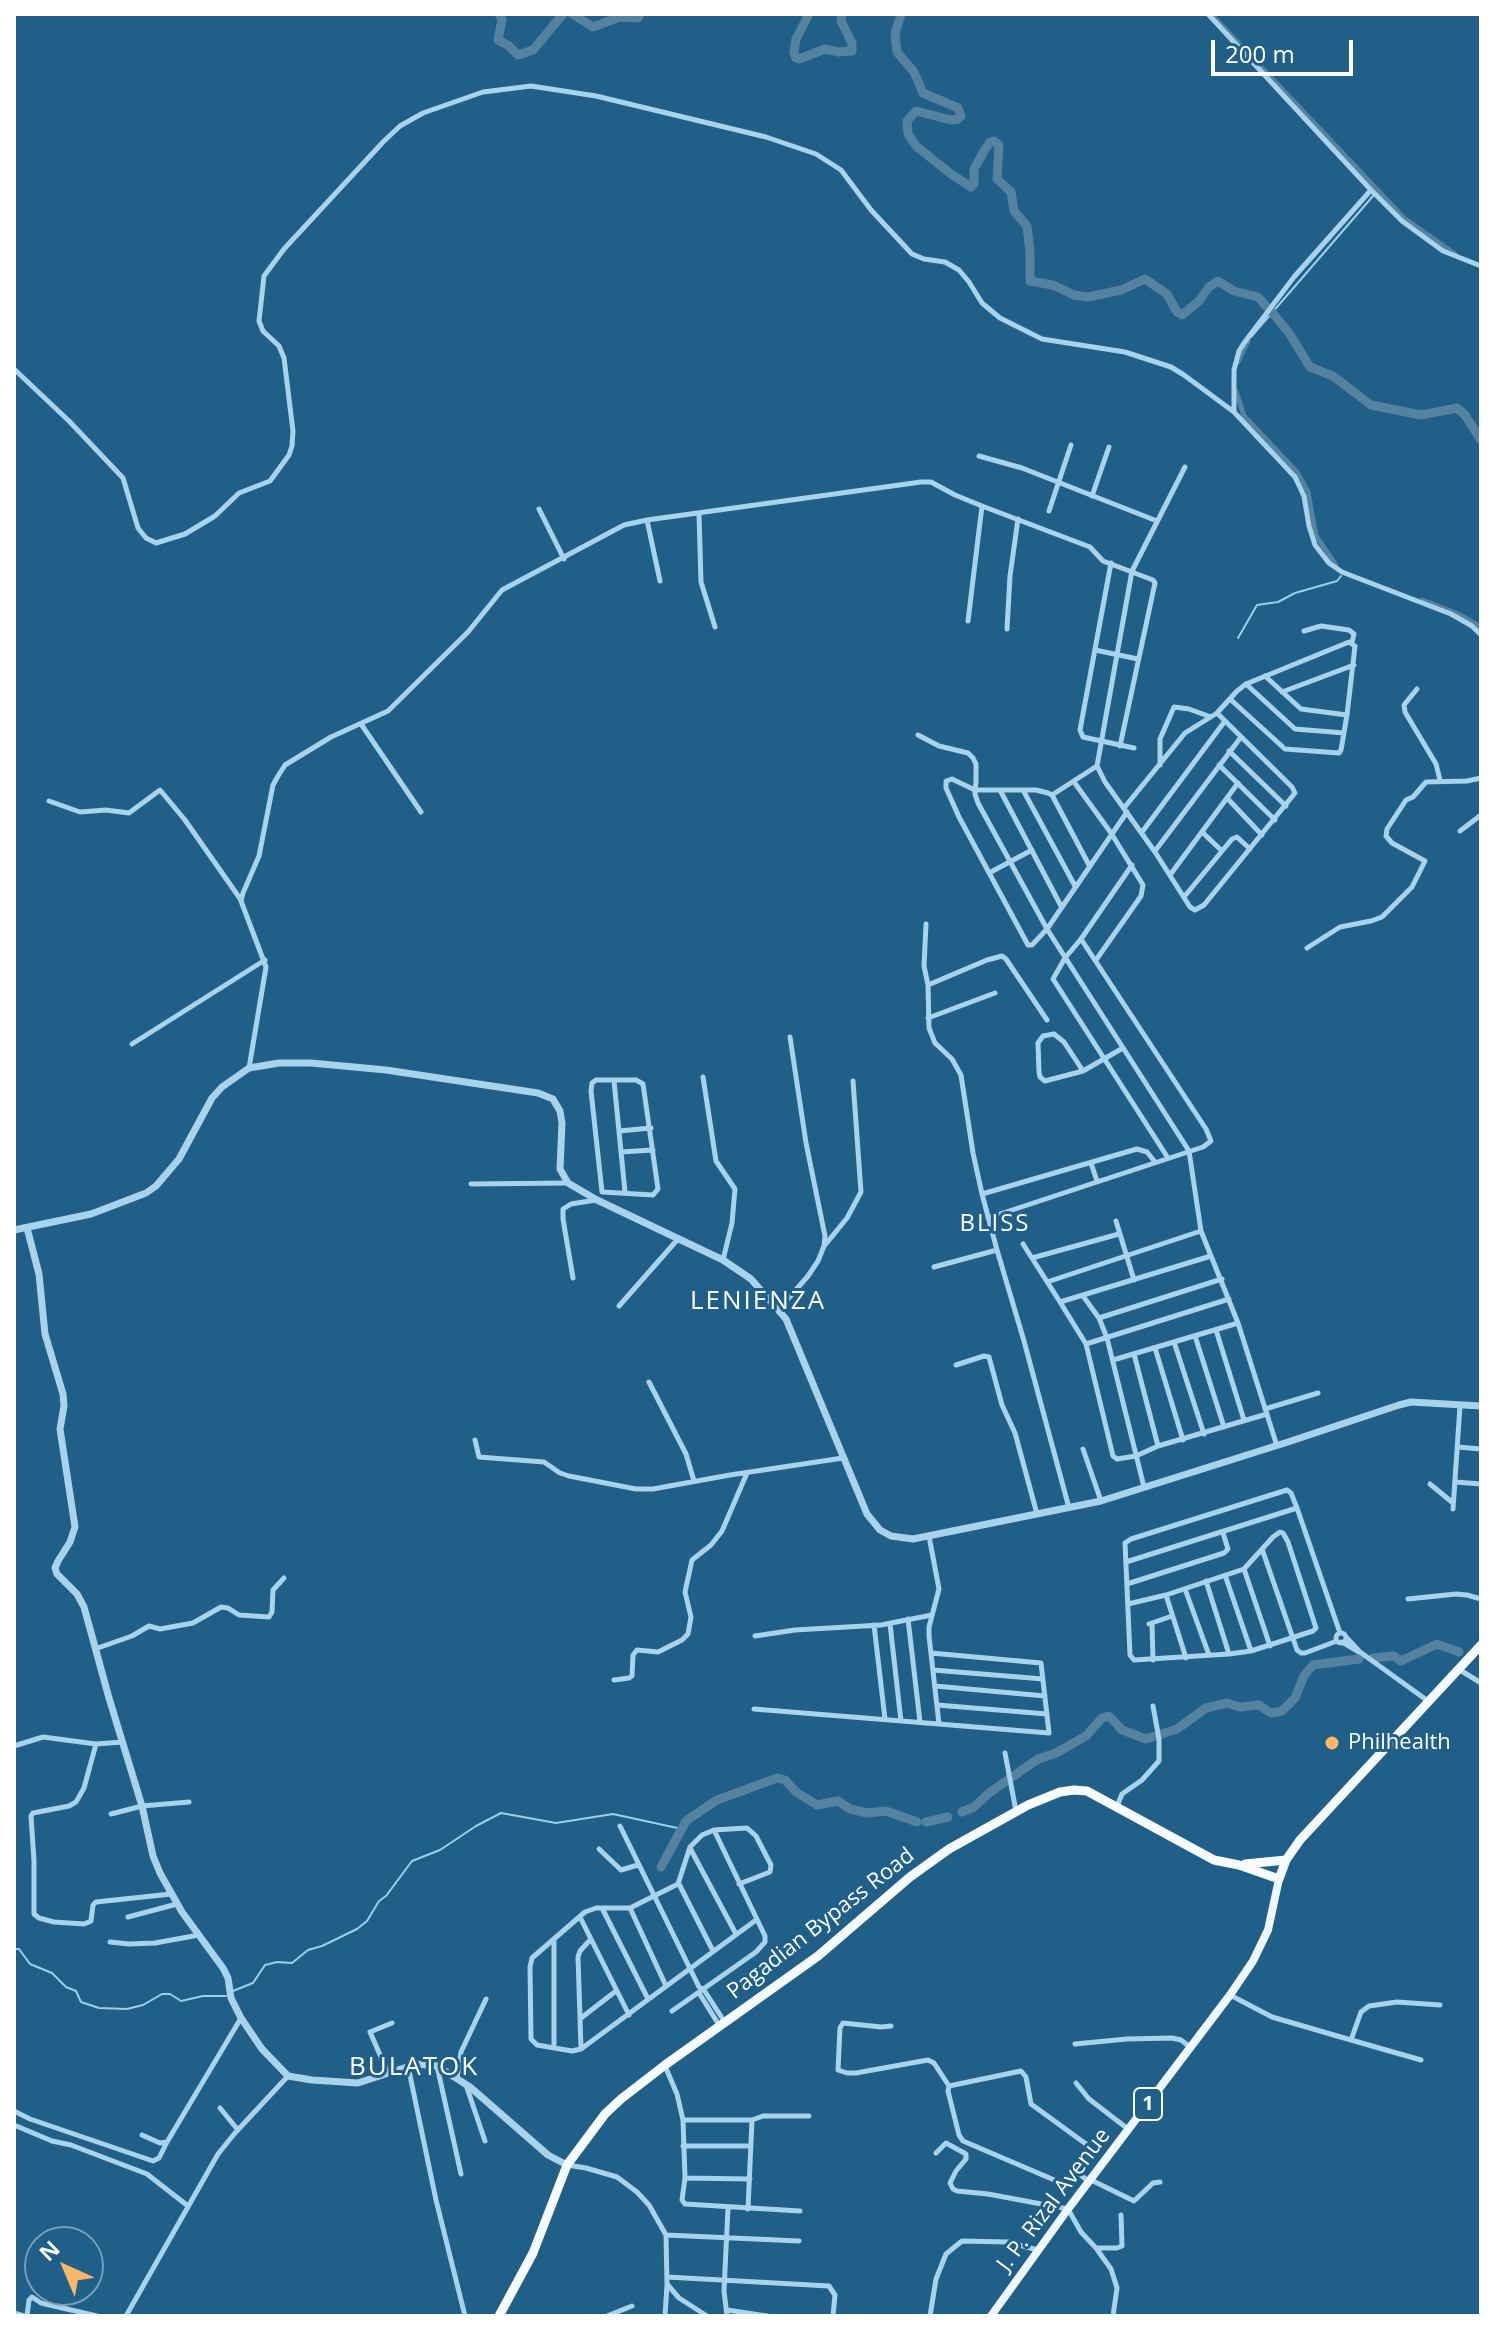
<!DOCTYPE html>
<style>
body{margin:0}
#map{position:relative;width:1495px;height:2330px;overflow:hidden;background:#1f5f88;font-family:"Open Sans",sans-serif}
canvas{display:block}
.frame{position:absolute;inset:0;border:16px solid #fff;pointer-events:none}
.north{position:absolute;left:24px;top:2226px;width:80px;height:80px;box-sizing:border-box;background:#1f5f88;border:2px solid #799fb8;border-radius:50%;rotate:316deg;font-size:22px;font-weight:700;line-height:32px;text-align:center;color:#fff}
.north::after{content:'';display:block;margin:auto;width:28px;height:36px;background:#f9b769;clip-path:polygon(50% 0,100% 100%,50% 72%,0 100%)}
.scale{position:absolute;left:1211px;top:40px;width:142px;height:36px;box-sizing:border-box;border:4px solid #fff;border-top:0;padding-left:10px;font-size:24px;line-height:28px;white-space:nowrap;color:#fff;-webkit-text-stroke:6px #1f5f88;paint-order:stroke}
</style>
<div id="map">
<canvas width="1495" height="2330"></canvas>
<div class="frame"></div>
<div class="north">N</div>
<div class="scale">200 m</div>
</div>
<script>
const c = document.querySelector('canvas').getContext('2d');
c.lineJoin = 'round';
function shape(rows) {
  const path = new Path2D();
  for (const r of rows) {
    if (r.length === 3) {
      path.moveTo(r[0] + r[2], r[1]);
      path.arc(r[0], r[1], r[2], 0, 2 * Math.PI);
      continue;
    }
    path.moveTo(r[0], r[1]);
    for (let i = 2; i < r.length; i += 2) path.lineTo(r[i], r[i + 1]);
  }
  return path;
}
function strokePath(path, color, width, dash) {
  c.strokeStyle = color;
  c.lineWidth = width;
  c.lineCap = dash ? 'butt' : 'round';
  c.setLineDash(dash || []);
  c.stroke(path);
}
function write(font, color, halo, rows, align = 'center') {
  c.font = font + ' "Open Sans",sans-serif';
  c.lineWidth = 6;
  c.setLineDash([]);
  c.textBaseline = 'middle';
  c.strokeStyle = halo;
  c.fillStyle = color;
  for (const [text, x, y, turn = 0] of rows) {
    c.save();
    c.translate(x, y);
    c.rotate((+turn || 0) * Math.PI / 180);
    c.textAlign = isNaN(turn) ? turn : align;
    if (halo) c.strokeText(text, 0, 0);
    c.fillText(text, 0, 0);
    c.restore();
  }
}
const stream = shape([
 [1251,337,1373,196],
 [1238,638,1257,605,1278,602,1295,593,1337,581,1341,576],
 [14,1949,19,1949,30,1964,52,1973,66,1987,76,1991,81,2002,99,2008,127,2009,143,2005,162,1994,170,1994,181,2001,203,1996,226,1996],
 [233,1991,253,1983,265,1965,277,1962,292,1963,308,1950,322,1946,357,1929,367,1921,379,1901,386,1896,412,1861,440,1850,476,1826,501,1813,556,1823,613,1814,682,1829]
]);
const canal = shape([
 [1211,14,1404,218,1455,254],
 [1238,362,1248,341],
 [1236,391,1244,416,1297,472,1308,492,1316,536,1336,565],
 [1422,600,1456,613,1476,624,1481,630]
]);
const river = shape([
 [499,14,502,20,498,40,509,46,518,55,533,50,563,14],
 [572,14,593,27,620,17,638,18,640,14],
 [809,14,796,39,794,52,796,58,799,59,825,49,839,52,852,51,852,43,841,21,842,14],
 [901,14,895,34,897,52,914,72,923,93,958,108,961,116,958,119,951,120,916,111,907,121,908,134,916,146,951,174,971,187,974,184,974,169,984,151,990,142,994,141,999,145,997,179,1011,192,1014,211,1027,226,1030,252,1030,281,1053,285,1074,295,1088,297,1121,290,1145,279,1167,294,1177,312,1182,315,1199,301,1209,287,1218,281,1234,291,1258,297,1268,308],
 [1271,311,1289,333,1310,367,1333,376,1371,405,1421,415,1457,408,1465,415,1481,440],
 [1373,1658,1394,1656,1401,1661,1437,1644,1459,1652],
 [962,1812,974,1807,989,1793,1038,1759,1056,1753,1086,1736,1102,1718,1109,1716,1122,1730,1146,1739,1177,1729,1206,1708,1227,1703,1240,1707,1259,1705,1271,1713,1282,1711,1295,1698,1304,1676,1313,1665,1359,1659],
 [926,1822,948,1817],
 [661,1867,686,1821,717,1800,777,1778,785,1780,796,1792,817,1805,838,1801,850,1809,867,1813,886,1811,917,1822]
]);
const minor = shape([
 [1208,14,1371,190,1402,221,1443,251,1481,266],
 [14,369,69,421,123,478,138,528,146,538,156,543,185,534,215,516,239,493,270,481,289,455,292,446,293,431,284,358,279,346,263,331,259,321,264,276,284,249,384,141,400,126,423,113,483,92,531,86,596,96,766,137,816,154,841,170,871,210,912,254,924,259,945,262,959,270,969,282,982,303,1000,318,1042,339,1125,352,1171,367,1184,375,1234,412,1295,477,1304,496,1309,526,1315,545,1329,563,1342,572,1451,614,1472,626,1481,635],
 [1234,411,1234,370,1239,351,1244,343,1294,277,1371,190],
 [979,456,1022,468,1157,521],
 [1185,467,1132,571,1097,766,1105,782,1155,852,1190,907,1195,910,1204,905,1295,793,1292,787,1217,713,1237,691,1246,684,1349,642,1355,646,1347,715,1341,750,1339,753,1285,749,1230,699],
 [1092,496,1109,447],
 [539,509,564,559],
 [1049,511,1071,445],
 [699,514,701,582,715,627],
 [647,520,660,581],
 [1111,563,1080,730,1083,737,1134,748],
 [968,621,982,506,1090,547,1103,561,1153,580,1155,583,1120,746],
 [1007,629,1010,576,1018,519],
 [1304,631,1321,626,1349,630,1354,634,1352,642],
 [1095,650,1138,659],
 [1265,676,1301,709,1347,715],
 [1246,684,1295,729,1344,733],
 [1417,689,1404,705,1405,712,1436,764,1440,780],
 [1282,692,1354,665],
 [361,724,421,812],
 [918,735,939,746,968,753,973,758,976,764,976,782,975,790,975,794,978,803,1047,929,1032,945,1028,945,959,817,946,788,946,781,952,779,975,790,1036,790,1048,793,1052,795,1089,865],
 [1229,751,1286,806],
 [1160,765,1160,739,1174,707,1189,709,1211,717],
 [1219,765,1275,820],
 [1074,782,1111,833,1143,885,1141,896,1096,960],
 [1000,790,1061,906],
 [1023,790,1075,886],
 [1052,795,1097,766],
 [1227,798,1262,835],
 [49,801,80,812,106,810,129,813,160,790,185,820,241,900],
 [1124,808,1185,733,1217,713],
 [1127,812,1047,929,1189,1151,1201,1231,1238,1323,1277,1446],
 [1460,831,1481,815],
 [1142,832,1225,721],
 [1202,832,1222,851],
 [1155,851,1241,737],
 [1132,865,1081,939,1065,958,1053,979,1168,1158],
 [989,873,1032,850],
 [1170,875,1238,783],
 [1184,897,1232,839,1237,837,1250,849],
 [926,924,924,966,928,985,929,1028,935,1043,952,1059,961,1075,973,1153,982,1194,1137,1149,1147,1152,1155,1162],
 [1307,948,1340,927,1371,921,1382,917,1412,887,1425,861,1392,843,1386,836,1387,829,1406,800,1413,797,1426,782,1467,781,1481,778],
 [928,985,987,960,1002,956,1006,959,1047,1020],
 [928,1018,995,993],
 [1054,1034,1064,1042,1083,1071,1045,1081,1040,1077,1039,1072,1038,1043,1043,1036,1054,1034],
 [132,1044,265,960],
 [249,1068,266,967,241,901,243,893,259,856,273,785,278,776,285,765,331,737,388,711,468,632,502,590,624,525,647,520,921,482,931,482,955,495,982,506],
 [1083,1071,1123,1048],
 [703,1077,716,1161,735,1189,732,1223,723,1260],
 [596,1080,636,1080,643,1084,658,1189,653,1195,602,1192,591,1091,592,1083,596,1080],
 [614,1081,625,1192],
 [619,1131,651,1128],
 [621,1152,653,1150],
 [1091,1163,1097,1181],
 [471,1184,568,1183],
 [982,1194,997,1250],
 [988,1218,1203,1147,1211,1141,1206,1129,1081,939],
 [1116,1221,1134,1280],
 [1023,1244,1060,1302,1211,1256],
 [825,1245,847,1218,861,1192,853,1081],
 [1032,1258,1119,1234],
 [934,1267,997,1250,1024,1341,1069,1508],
 [573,1278,563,1219,563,1209,571,1204,596,1200],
 [1047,1282,1201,1231],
 [1083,1296,1099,1318,1107,1338,1144,1487],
 [1060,1302,1086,1344,1113,1456,1117,1459,1136,1456,1158,1446,1267,1414],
 [619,1306,678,1239],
 [779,1309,808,1276,818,1261,824,1246,825,1236,806,1143,790,1037],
 [1099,1318,1222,1279],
 [1216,1330,1244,1420],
 [1195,1336,1224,1427],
 [1174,1342,1204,1434],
 [1086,1344,1229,1299],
 [1155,1348,1183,1440],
 [1134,1354,1158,1446],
 [1113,1360,1238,1323],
 [956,1365,984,1356,989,1357,1002,1405,1015,1433,1037,1514],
 [649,1382,686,1454,694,1481],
 [1265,1409,1318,1393],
 [475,1440,479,1457,544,1462,560,1473,569,1476,636,1489,653,1489,730,1475,843,1458],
 [1458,1447,1481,1449],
 [1083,1449,1101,1501],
 [1455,1482,1481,1484],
 [1430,1484,1453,1503],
 [1453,1509,1460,1406],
 [929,1536,939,1589,929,1627,929,1636,939,1724],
 [1262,1549,1297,1650,1301,1653,1305,1653,1337,1641],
 [1126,1562,1297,1508],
 [1244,1569,1270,1646],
 [1225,1575,1251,1651],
 [1206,1581,1229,1654],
 [1127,1584,1224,1553,1228,1549,1223,1533],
 [1185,1589,1209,1655],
 [1166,1595,1186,1658],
 [1408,1599,1456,1594,1467,1595,1481,1599],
 [1128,1604,1166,1595,1244,1569,1273,1537,1280,1532,1283,1533,1288,1542,1316,1628,1313,1631,1251,1651,1229,1654,1134,1660,1130,1655,1125,1543,1131,1539,1287,1490,1291,1493,1297,1508,1340,1633],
 [908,1619,920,1722],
 [1152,1623,1153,1660],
 [890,1624,901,1721],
 [1149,1624,1172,1616],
 [874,1625,885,1719],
 [1341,1638,5],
 [755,1636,795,1630,881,1625,932,1615],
 [1346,1637,1360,1652,1428,1701],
 [1342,1642,1359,1652],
 [95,1649,132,1636,149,1626,160,1629,193,1623,221,1607,228,1608,239,1615,269,1617,272,1612,273,1590,284,1578],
 [933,1670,1043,1679],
 [1460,1670,1481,1683],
 [614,1680,629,1678,632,1676,633,1655,637,1650,658,1652,682,1640,688,1634,691,1617,685,1592,692,1560,711,1545,722,1531,747,1473],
 [935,1686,1045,1696],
 [937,1705,1047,1714],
 [754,1709,1049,1733,1041,1663,931,1653],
 [96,1744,84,1788,76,1802,69,1806,33,1813,31,1816,34,1861,34,1914,39,1918,54,1922,84,1924,91,1921,93,1905,96,1902,171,1894],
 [14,1746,43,1737,96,1744,123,1742],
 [1005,1753,1016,1811],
 [1117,1806,1122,1794,1142,1780,1159,1761,1159,1739,1153,1706],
 [111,1814,142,1806,189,1802],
 [620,1826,699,1987,704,1990,724,2021],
 [690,1848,736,1934],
 [599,1849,621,1870,638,1865],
 [679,1884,713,1951],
 [739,1884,770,1872,771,1865,756,1836,747,1828,714,1830,702,1835,690,1847,678,1884,630,1908,596,1908,585,1912,532,1958,530,1967,531,2039,537,2045,572,2051,581,2049,756,1920],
 [602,1908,648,1999],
 [630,1908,666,1986],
 [128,1917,177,1904],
 [580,1917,629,2015],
 [554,1940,554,2047],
 [110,1942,129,1944,155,1943,199,1935],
 [699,1993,719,2025],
 [1230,1995,1272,2017,1351,2040,1361,2012,1369,2006,1397,2002,1440,2005],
 [672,2011,756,1952,765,1942,765,1936,714,1830],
 [581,2018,616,1991],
 [891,2026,881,2027,843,2023,840,2028,838,2070,847,2073,856,2073,928,2060,934,2063,949,2086,948,2091,959,2135,963,2141,1059,2182,1066,2181,1087,2152,1086,2144,1031,2104,1026,2077,1021,2071,949,2086],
 [1351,2040,1421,2060],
 [1075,2044,1127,2039,1172,2038,1181,2040,1190,2047],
 [581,2049,578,1957,580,1951,590,1940],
 [408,2066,436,2200,465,2316],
 [437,2066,461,2174],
 [665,2066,677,2094,683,2120,685,2178,682,2200,685,2204,800,2211],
 [388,2073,370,2032,392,2023],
 [457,2078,461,2052,486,1999],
 [1076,2083,1089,2099,1128,2129],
 [466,2085,485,2141],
 [220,2108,238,2130],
 [14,2111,30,2119,153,2161,159,2158,167,2142],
 [683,2120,752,2120,748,2209],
 [752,2120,763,2116,809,2116],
 [14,2125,52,2141,71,2145,147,2174,188,2206],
 [142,2135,160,2143,167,2142,241,2018],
 [683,2146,751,2146],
 [936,2153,946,2143,966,2154,966,2159,956,2171,950,2183,953,2189,957,2191,988,2194,1068,2209,1081,2232,1096,2248,1111,2269,1117,2288,1113,2316],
 [567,2165,586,2168,617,2177,637,2192,649,2205,666,2235,667,2284,679,2298,707,2316],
 [1075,2170,1089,2182],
 [685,2178,750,2179],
 [1091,2180,1134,2201,1153,2183,1160,2182],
 [666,2235,799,2241],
 [1096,2248,1117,2248,1122,2246,1121,2215],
 [667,2277,829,2286,835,2295,833,2316],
 [727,2310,767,2316],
 [14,2313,24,2316],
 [27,2316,29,2300,32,2297,41,2303,97,2316],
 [126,2316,218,2154,235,2133,288,2076],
 [607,2316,632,2306],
 [665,2316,667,2285],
 [727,2316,724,2291,728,2208],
 [930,2316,936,2279,946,2254,962,2241,1008,2242,1038,2250]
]);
const tertiary = shape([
 [27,1228,39,1274,45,1334,63,1394,64,1406,60,1429,75,1527,70,1542,58,1561,55,1568,57,1574,77,1594,84,1607,109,1698,142,1806,153,1856,160,1873,182,1912,223,1968,228,1978,231,1998,241,2018,262,2049,288,2076,312,2080,358,2083,416,2064,437,2066,470,2087,548,2155,567,2165],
 [14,1230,91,1214,146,1193,156,1186,179,1159,212,1098,222,1087,249,1068,279,1063,311,1063,386,1070,538,1093,553,1099,560,1111,562,1123,560,1169,568,1183,597,1200,723,1260,751,1279,786,1319,867,1514,880,1530,891,1536,913,1539,1101,1501,1288,1442,1399,1405,1411,1402,1481,1406]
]);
const primary = shape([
 [991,2316,1068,2209,1230,1995,1253,1961,1268,1930,1279,1879]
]);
const trunk = shape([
 [1245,1864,1286,1860],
 [499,2316,533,2253,567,2165,605,2114,621,2099,665,2065,818,1956,910,1877,949,1849,1028,1805,1060,1792,1074,1790,1087,1791,1214,1860,1239,1865,1279,1879,1286,1860,1300,1840,1481,1645]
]);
const markers = [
 [1332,1743,8,"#f9b769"]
];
const shields = [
 [1148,2104,28]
];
const shieldNames = [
 ["1",1148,2104]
];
const poiNames = [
 ["Philhealth",1348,1743]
];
const streetNames = [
 ["Pagadian Bypass Road",821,1924,-38],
 ["J. P. Rizal Avenue",1054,2200,-53]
];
const neighbourhoodNames = [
 ["BLISS",995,1224]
];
const quarterNames = [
 ["LENIENZA",758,1302],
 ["BULATOK",414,2068]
];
strokePath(stream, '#9dcfec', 2);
strokePath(canal, '#55829e', 5);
strokePath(river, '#55829e', 9);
strokePath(minor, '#a9d2eb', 5);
strokePath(tertiary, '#a9d2eb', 7);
strokePath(primary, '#eef7fe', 8);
strokePath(trunk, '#f6fbfe', 9);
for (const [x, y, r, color] of markers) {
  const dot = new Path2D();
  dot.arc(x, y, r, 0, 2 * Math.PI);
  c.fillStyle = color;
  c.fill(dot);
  strokePath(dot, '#1f5f88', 3);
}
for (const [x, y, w] of shields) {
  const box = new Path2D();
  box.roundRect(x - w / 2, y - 16, w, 32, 6);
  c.fillStyle = '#1f5f88';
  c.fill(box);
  strokePath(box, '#fff', 2);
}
write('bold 20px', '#fff', null, shieldNames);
write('22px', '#fff', '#1f5f88', poiNames, 'left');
write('22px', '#fff', '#1f5f88', streetNames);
c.letterSpacing = '2px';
write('24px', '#fff', '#1f5f88', neighbourhoodNames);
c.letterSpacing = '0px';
c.letterSpacing = '2px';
write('26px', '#fff', '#1f5f88', quarterNames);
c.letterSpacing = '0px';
</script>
